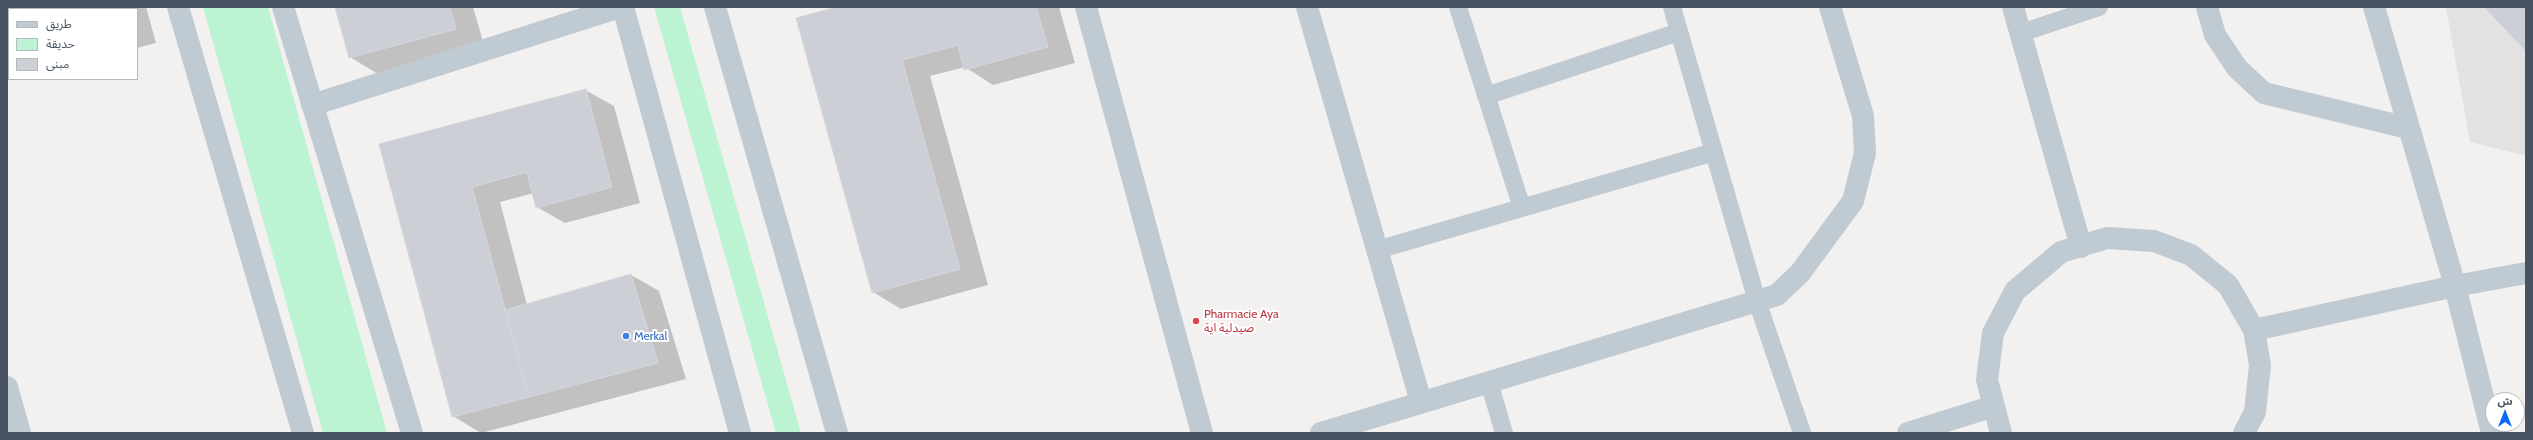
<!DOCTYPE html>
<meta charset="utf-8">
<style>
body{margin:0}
#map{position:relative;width:2533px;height:440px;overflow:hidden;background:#f3f0f0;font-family:Cabin,"Noto Sans Arabic",sans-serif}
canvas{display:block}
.frame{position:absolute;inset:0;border:8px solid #475360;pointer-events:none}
.legend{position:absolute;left:8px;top:8px;width:130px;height:72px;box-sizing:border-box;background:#fff;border:1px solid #b5babf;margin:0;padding:5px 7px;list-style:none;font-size:12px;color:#475360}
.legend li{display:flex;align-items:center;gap:8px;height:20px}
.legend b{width:20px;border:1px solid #b5babf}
.north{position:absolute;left:2485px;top:392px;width:40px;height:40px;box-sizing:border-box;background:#fff;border:1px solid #b5babf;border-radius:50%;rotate:0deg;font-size:11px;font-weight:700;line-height:16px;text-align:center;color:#475360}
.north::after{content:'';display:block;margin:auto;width:14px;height:18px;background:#0a68f3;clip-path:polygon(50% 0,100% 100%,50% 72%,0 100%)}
</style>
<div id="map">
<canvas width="2533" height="440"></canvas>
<div class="frame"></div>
<ul class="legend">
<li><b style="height:5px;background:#c0cad3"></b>طريق</li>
<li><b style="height:11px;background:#bcf3d3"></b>حديقة</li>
<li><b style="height:11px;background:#cccfd6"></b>مبنى</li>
</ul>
<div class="north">ش</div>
</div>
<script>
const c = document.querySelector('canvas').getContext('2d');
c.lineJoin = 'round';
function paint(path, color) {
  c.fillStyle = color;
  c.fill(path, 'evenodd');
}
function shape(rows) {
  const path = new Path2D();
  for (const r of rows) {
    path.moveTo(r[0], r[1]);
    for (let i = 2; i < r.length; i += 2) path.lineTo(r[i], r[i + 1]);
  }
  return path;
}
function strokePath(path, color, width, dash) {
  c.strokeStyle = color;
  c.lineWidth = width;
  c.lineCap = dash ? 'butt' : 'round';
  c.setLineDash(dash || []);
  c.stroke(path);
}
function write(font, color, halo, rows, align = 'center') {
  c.font = font + ' Cabin,"Noto Sans Arabic",sans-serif';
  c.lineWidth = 4;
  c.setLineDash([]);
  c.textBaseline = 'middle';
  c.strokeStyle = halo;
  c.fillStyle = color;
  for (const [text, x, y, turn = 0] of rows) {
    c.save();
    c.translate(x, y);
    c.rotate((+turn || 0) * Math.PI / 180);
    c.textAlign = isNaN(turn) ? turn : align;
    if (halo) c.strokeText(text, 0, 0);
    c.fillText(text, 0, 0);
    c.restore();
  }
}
const education = shape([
 [2446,7,2526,7,2526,156,2470,142]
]);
const green = shape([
 [203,7,268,7,387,433,323,433],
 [654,7,680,7,801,433,776,433]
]);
const shadow = shape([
 [68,7,146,7,156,43,137,48,137,9,68,9],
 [336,7,473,7,484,45,378,74,350,57],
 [841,7,1059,7,1075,63,993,85,965,67,930,76,988,285,901,309,873,292],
 [7,13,9,16,9,70,7,71],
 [585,90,614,106,640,203,565,223,537,207,534,193,500,202,527,305,631,275,659,291,686,379,481,433,453,416,380,145]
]);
const building = shape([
 [67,7,132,7,132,9,67,9,67,7],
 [335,7,450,7,456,29,349,58,335,7],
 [837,7,1036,7,1048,47,964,70,958,45,902,60,960,269,872,293,796,18,837,7],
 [2484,7,2526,7,2526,51,2484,7],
 [9,15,9,55,7,56,7,16,9,15],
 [586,89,612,187,536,208,527,172,472,187,529,397,452,417,379,144,586,89],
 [631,274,658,363,529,397,505,310,631,274]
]);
const lane = shape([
 [1458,7,1522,208],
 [1672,7,1757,301,1802,433],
 [2021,33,2099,7],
 [1486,96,1679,32],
 [1377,250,1714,152],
 [1489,382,1504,433]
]);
const street = shape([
 [178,7,303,433],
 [283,7,412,433],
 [623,7,740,433],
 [715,7,837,433],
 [1086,7,1202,433],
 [1307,7,1421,402],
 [2013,7,2081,247],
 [2207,7,2215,35,2237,68,2264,93,2408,128],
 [2374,7,2455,286,2492,433],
 [312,105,620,7],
 [2254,330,2455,286,2526,273],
 [7,387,20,433],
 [1321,433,1777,295,1800,273,1853,201,1865,153,1863,116,1830,7],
 [1908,433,1994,406],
 [2001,433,1987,380,1993,333,2015,291,2061,252,2107,238,2154,241,2191,255,2228,285,2254,330,2260,365,2255,412,2244,433]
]);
const markers = [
 [1196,321,4,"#e0444e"],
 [626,336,4,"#3f7fe0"]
];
const healthNames = [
 ["Pharmacie Aya",1204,314],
 ["صيدلية اية",1204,328]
];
const shopNames = [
 ["Merkal",634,336]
];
paint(education, '#e4e1e2');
paint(green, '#bcf3d3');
paint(shadow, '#0003');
paint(building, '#cccfd6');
strokePath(building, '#d4d6dc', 1);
strokePath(lane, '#c0cad3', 18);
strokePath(street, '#c0cad3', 22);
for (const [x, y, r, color] of markers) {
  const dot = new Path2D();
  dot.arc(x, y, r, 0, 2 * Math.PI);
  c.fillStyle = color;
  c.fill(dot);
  strokePath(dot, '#fff', 1.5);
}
write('12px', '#be3a42', '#fff', healthNames, 'left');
write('12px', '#366cbe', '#fff', shopNames, 'left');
</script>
